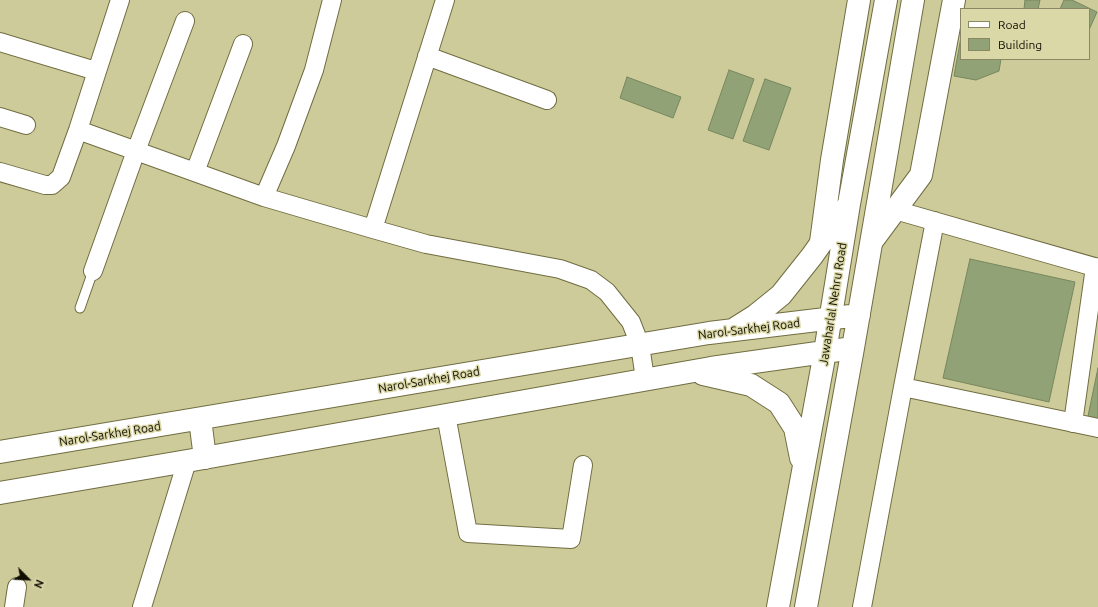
<!DOCTYPE html>
<style>
body{margin:0}
#map{position:relative;width:1098px;height:607px;overflow:hidden;background:#cecb9b;font-family:Ubuntu,sans-serif}
canvas{display:block}
.legend{position:absolute;left:960px;top:8px;width:130px;height:52px;box-sizing:border-box;background:#dbd8a8;border:1px solid #8a8765;margin:0;padding:5px 7px;list-style:none;font-size:12px;color:#100e01}
.legend li{display:flex;align-items:center;gap:8px;height:20px}
.legend b{width:20px;border:1px solid #8a8765}
.north{position:absolute;left:8px;top:559px;width:40px;height:40px;-webkit-text-stroke:3px #dbd8a8;paint-order:stroke;rotate:114deg;font-size:11px;font-weight:700;line-height:16px;text-align:center;color:#100e01}
.north::after{content:'';display:block;margin:auto;width:14px;height:18px;background:#100e01;clip-path:polygon(50% 0,100% 100%,50% 72%,0 100%)}
</style>
<div id="map">
<canvas width="1098" height="607"></canvas>
<ul class="legend">
<li><b style="height:5px;background:#fff"></b>Road</li>
<li><b style="height:11px;background:#91a276"></b>Building</li>
</ul>
<div class="north">N</div>
</div>
<script>
const c = document.querySelector('canvas').getContext('2d');
c.lineJoin = 'round';
function paint(path, color) {
  c.fillStyle = color;
  c.fill(path, 'evenodd');
}
function shape(rows) {
  const path = new Path2D();
  for (const r of rows) {
    path.moveTo(r[0], r[1]);
    for (let i = 2; i < r.length; i += 2) path.lineTo(r[i], r[i + 1]);
  }
  return path;
}
function strokePath(path, color, width, dash) {
  c.strokeStyle = color;
  c.lineWidth = width;
  c.lineCap = dash ? 'butt' : 'round';
  c.setLineDash(dash || []);
  c.stroke(path);
}
function write(font, color, halo, rows, align = 'center') {
  c.font = font + ' Ubuntu,sans-serif';
  c.lineWidth = 3;
  c.setLineDash([]);
  c.textBaseline = 'middle';
  c.strokeStyle = halo;
  c.fillStyle = color;
  for (const [text, x, y, turn = 0] of rows) {
    c.save();
    c.translate(x, y);
    c.rotate((+turn || 0) * Math.PI / 180);
    c.textAlign = isNaN(turn) ? turn : align;
    if (halo) c.strokeText(text, 0, 0);
    c.fillText(text, 0, 0);
    c.restore();
  }
}
const building = shape([
 [1025,0,1040,0,1038,9,1024,9,1025,0],
 [1064,0,1072,0,1097,12,1089,30,1089,9,1060,9,1064,0],
 [961,37,961,59,1001,59,999,71,976,80,954,76,961,37],
 [729,70,754,79,733,139,708,130,729,70],
 [627,77,681,97,673,118,620,98,627,77],
 [765,79,791,88,769,150,743,141,765,79],
 [970,259,1075,282,1049,402,943,378,970,259],
 [1098,368,1098,419,1088,416,1098,368]
]);
const lane = shape([
 [80,308,93,271]
]);
const street = shape([
 [445,0,373,229,426,244,560,269,591,280,607,292,631,322,640,345,645,379],
 [0,42,96,71],
 [427,56,547,100],
 [0,117,26,125],
 [78,130,264,197,286,146,314,70,332,0],
 [0,172,45,185,52,185,61,177,78,130,120,0],
 [195,172,243,44],
 [264,197,373,229],
 [895,210,1098,268],
 [93,271,136,151,185,21],
 [903,387,935,221],
 [446,415,468,533,571,539,583,465],
 [1073,423,1095,267],
 [14,607,17,587],
 [142,607,187,461],
 [862,607,903,387,1098,428]
]);
const secondary = shape([
 [872,241,921,175,954,0],
 [821,242,832,160,859,0]
]);
const primary = shape([
 [736,328,755,316,781,295,812,256,846,208],
 [703,374,751,385,779,403,795,428,801,458],
 [200,419,205,458],
 [0,452,709,333,859,315],
 [0,493,187,461,711,368,853,348],
 [778,607,825,352,849,204,886,0],
 [806,607,853,348,913,0]
]);
const streetNames = [
 ["Jawaharlal Nehru Road",833,304,-81],
 ["Narol-Sarkhej Road",749,329,-7],
 ["Narol-Sarkhej Road",429,380,-10],
 ["Narol-Sarkhej Road",110,434,-9]
];
paint(building, '#91a276');
strokePath(building, '#77875d', 1);
strokePath(lane, '#706d41', 11);
strokePath(street, '#706d41', 20);
strokePath(secondary, '#706d41', 24);
strokePath(primary, '#706d41', 24);
strokePath(lane, '#fff', 9);
strokePath(street, '#fff', 18);
strokePath(secondary, '#fff', 22);
strokePath(primary, '#fff', 22);
write('12px', '#100e01', '#dbd8a8', streetNames);
</script>
